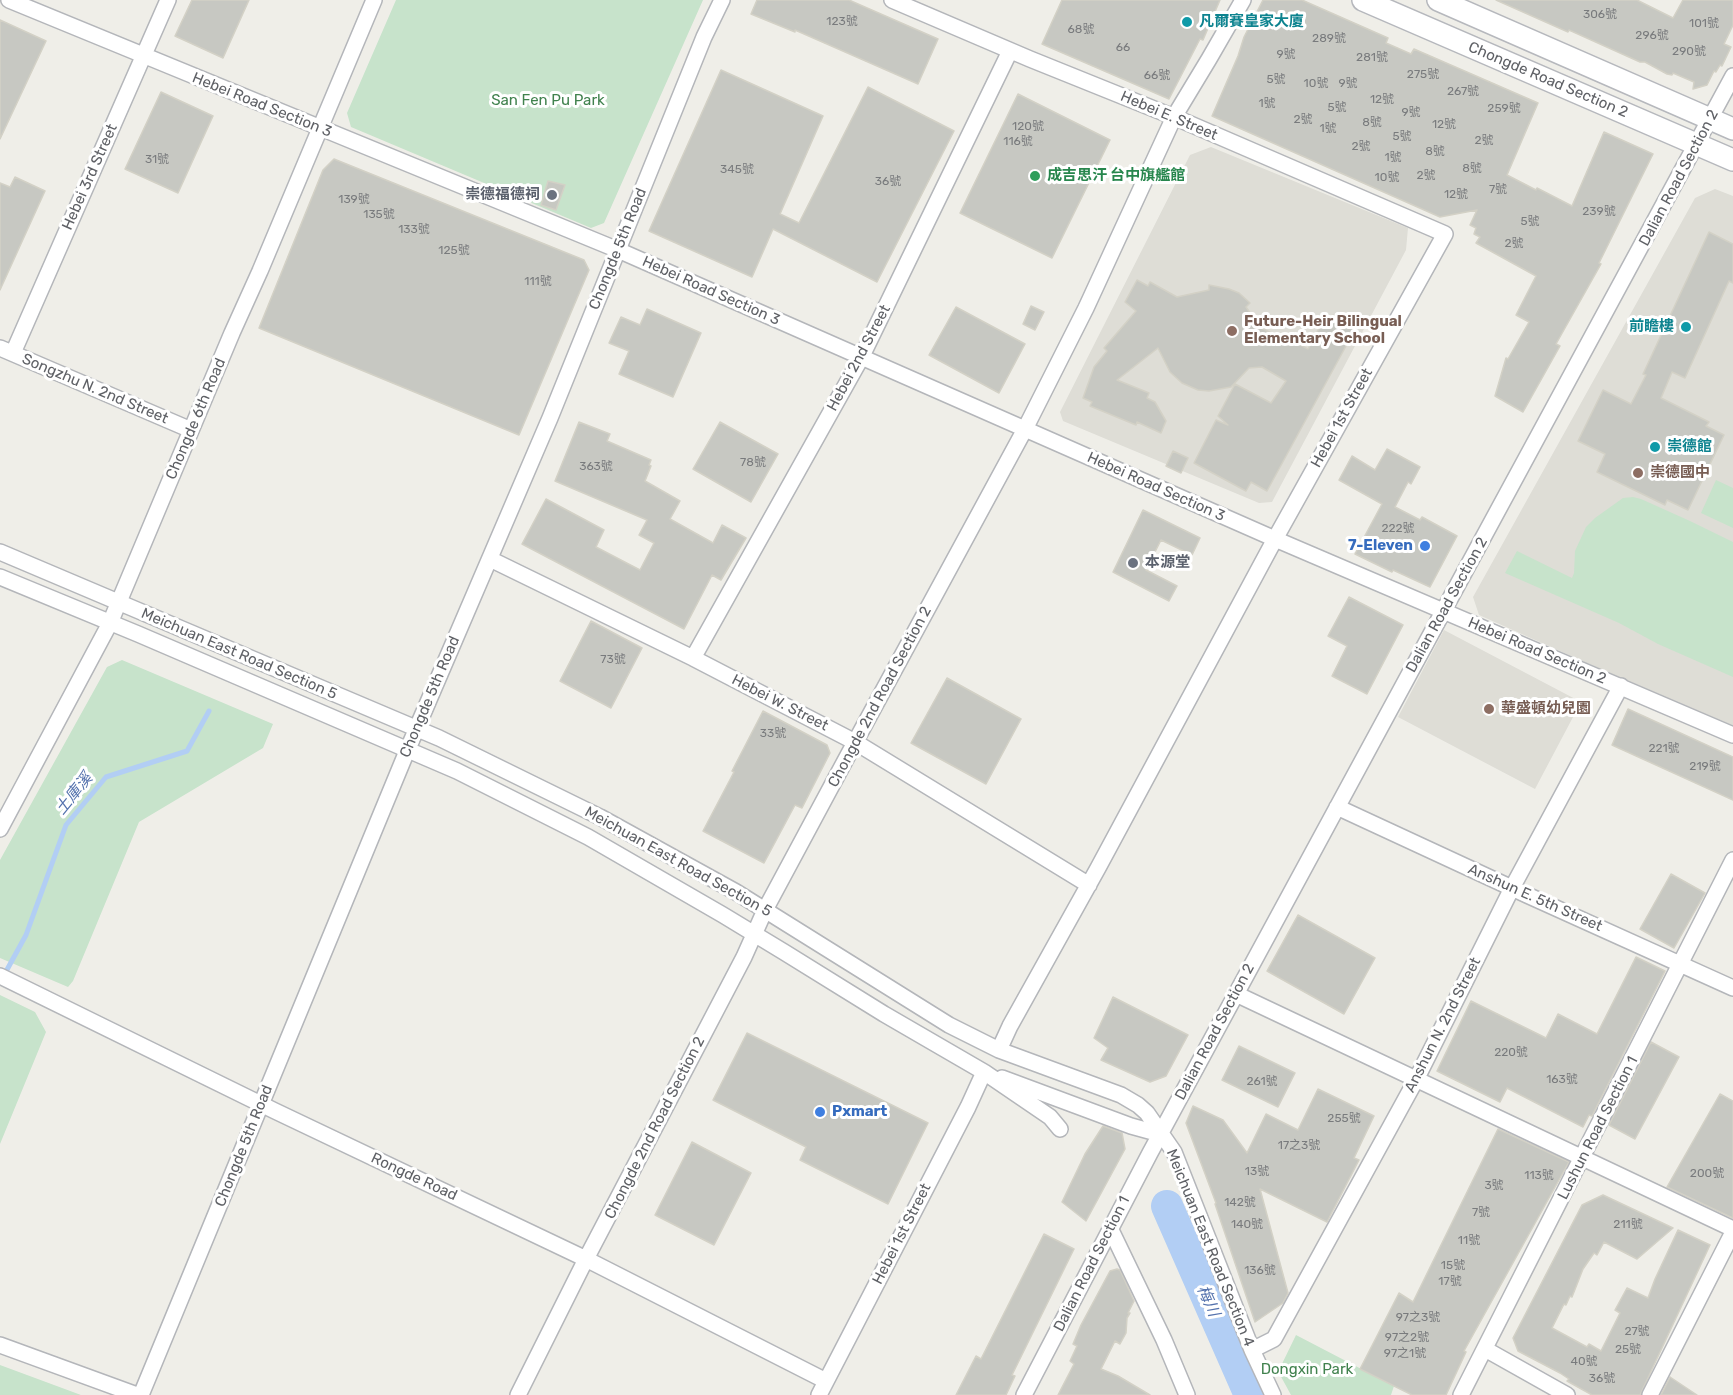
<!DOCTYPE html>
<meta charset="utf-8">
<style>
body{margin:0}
canvas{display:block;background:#efeee8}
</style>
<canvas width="1733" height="1395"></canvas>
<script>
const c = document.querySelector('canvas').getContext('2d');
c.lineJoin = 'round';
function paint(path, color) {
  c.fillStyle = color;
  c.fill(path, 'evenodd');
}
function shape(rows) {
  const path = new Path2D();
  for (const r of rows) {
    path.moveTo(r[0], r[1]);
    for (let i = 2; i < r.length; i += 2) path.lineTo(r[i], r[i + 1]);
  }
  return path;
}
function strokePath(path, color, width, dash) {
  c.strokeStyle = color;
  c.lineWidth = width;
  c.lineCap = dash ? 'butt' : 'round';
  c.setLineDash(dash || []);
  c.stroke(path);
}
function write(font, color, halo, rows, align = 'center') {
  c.font = font + ' Rubik,"Noto Sans TC",sans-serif';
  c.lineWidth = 6;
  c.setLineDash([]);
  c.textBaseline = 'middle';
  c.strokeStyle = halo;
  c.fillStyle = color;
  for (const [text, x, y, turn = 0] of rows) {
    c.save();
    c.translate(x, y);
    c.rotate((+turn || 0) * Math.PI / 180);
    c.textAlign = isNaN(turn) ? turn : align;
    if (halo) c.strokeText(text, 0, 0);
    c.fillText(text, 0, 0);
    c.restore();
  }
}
const education = shape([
 [1211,147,1408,228,1406,250,1272,502,1259,503,1063,421,1060,412,1190,155],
 [1715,189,1733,196,1733,728,1479,615,1473,597,1695,198],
 [1444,630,1581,702,1535,789,1398,717]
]);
const green = shape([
 [396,0,703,0,604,223,591,228,351,127,347,113],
 [1716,480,1733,488,1733,528,1701,513],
 [1633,497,1641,499,1690,521,1733,542,1733,677,1658,644,1619,623,1505,573,1517,551,1572,578,1574,573,1575,551,1586,527,1595,518,1623,498],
 [122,660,273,724,263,748,139,822,73,981,68,987,0,958,0,860,107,667],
 [0,995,35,1012,46,1032,0,1144],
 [1296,1335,1394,1386,1391,1395,1291,1395,1279,1373,1279,1370],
 [0,1365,81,1395,0,1395]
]);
const stream = shape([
 [3,977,26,935,66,825,106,777,187,751,209,711]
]);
const river = shape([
 [1167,1206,1250,1395]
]);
const building = shape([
 [192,0,249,0,223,58,175,36,192,0],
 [757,0,849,0,938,39,918,84,795,30,795,32,751,14,757,0],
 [1062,0,1220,0,1203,40,1200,39,1169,99,1042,44,1062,0],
 [1263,0,1302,0,1388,38,1386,43,1411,54,1414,49,1538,103,1507,175,1536,190,1537,188,1572,206,1604,132,1653,154,1599,263,1601,264,1556,344,1560,346,1523,412,1495,396,1506,358,1508,359,1529,322,1516,315,1536,276,1476,243,1480,237,1474,234,1476,228,1470,225,1477,210,1440,217,1212,116,1238,56,1244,37,1263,0],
 [1496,0,1637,0,1673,18,1683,0,1733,0,1733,25,1724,44,1731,47,1722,66,1720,65,1716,72,1714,71,1707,85,1693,89,1694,82,1673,73,1672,75,1667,74,1645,62,1640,62,1569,30,1568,32,1496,0],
 [0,20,46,41,0,139,0,20],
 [721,70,823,116,780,214,799,223,868,87,954,131,877,282,773,229,752,277,649,231,721,70],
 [161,92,213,116,178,193,125,169,161,92],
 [1018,94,1110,140,1052,258,960,213,1018,94],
 [334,159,584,260,589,270,519,435,259,328,323,170,334,159],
 [15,177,45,191,0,290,0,183,10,187,15,177],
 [548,181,565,185,556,210,541,205,548,181],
 [1709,232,1733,244,1733,283,1729,281,1685,378,1672,372,1661,398,1709,422,1706,426,1724,435,1688,510,1667,500,1665,505,1597,472,1605,454,1578,441,1603,390,1631,404,1646,375,1643,374,1709,232],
 [1137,280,1148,286,1150,282,1177,297,1209,290,1209,285,1229,289,1239,293,1250,303,1246,307,1260,327,1284,340,1285,338,1295,344,1295,342,1308,349,1325,317,1340,314,1358,324,1267,491,1251,482,1246,491,1194,463,1216,420,1228,425,1218,416,1235,384,1271,403,1286,381,1262,367,1249,368,1231,387,1209,391,1198,390,1182,383,1170,372,1158,348,1117,380,1149,393,1147,398,1155,402,1166,421,1161,433,1137,422,1136,425,1090,406,1092,402,1083,398,1094,367,1107,351,1104,348,1136,311,1125,302,1137,280],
 [1031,306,1044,312,1035,330,1023,324,1031,306],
 [956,307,1025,344,999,393,929,355,956,307],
 [647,309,701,333,673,397,619,374,629,351,609,343,621,317,640,325,647,309],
 [579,422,610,434,607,441,651,460,649,465,651,466,645,481,680,501,670,519,713,543,722,525,746,538,721,580,712,575,684,629,522,544,546,499,604,530,596,547,640,570,654,543,639,535,647,520,555,481,579,422],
 [720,422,778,454,751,502,693,469,720,422],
 [1387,449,1420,467,1411,484,1408,482,1395,507,1420,520,1422,517,1457,536,1430,587,1393,570,1392,572,1355,554,1382,504,1339,480,1352,456,1375,470,1387,449],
 [1173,451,1188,458,1181,473,1166,466,1173,451],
 [1143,510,1200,538,1192,555,1161,540,1146,570,1177,586,1169,601,1113,572,1143,510],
 [1349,597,1403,625,1367,694,1332,676,1347,646,1328,636,1349,597],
 [591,621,642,648,611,708,560,681,591,621],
 [947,678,1021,719,986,784,911,743,947,678],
 [1628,709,1733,757,1733,800,1612,745,1628,709],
 [763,711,827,745,830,753,802,808,795,805,764,863,703,831,734,772,732,771,763,711],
 [1671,874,1705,893,1674,948,1640,929,1671,874],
 [1298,915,1375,958,1344,1014,1267,971,1298,915],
 [1636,957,1665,971,1592,1116,1589,1115,1583,1127,1507,1088,1500,1102,1437,1071,1471,1001,1546,1038,1558,1014,1597,1034,1636,957],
 [1113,997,1188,1035,1166,1076,1150,1082,1101,1060,1108,1048,1094,1038,1113,997],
 [747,1033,928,1123,888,1204,800,1160,806,1147,713,1100,747,1033],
 [1651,1042,1679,1057,1635,1139,1609,1125,1651,1042],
 [1239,1046,1295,1073,1278,1107,1222,1080,1239,1046],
 [1318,1089,1374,1116,1354,1158,1359,1160,1327,1222,1260,1189,1288,1293,1283,1303,1255,1322,1215,1204,1216,1203,1186,1123,1193,1106,1223,1120,1247,1153,1266,1114,1298,1130,1318,1089],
 [1720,1094,1733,1101,1733,1218,1667,1187,1720,1094],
 [1103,1126,1122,1133,1125,1149,1086,1221,1062,1202,1085,1154,1103,1126],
 [1498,1129,1569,1162,1464,1351,1466,1352,1446,1395,1412,1395,1360,1369,1399,1293,1413,1302,1498,1129],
 [692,1142,751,1173,714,1245,655,1215,692,1142],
 [1603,1195,1673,1228,1637,1259,1604,1242,1597,1255,1594,1253,1583,1269,1572,1297,1570,1296,1566,1305,1564,1304,1552,1328,1587,1347,1589,1344,1601,1351,1620,1313,1615,1310,1627,1288,1648,1298,1655,1279,1678,1230,1710,1245,1640,1395,1592,1395,1567,1381,1569,1379,1560,1373,1518,1351,1513,1338,1582,1205,1603,1195],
 [1044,1234,1074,1249,1012,1375,1015,1376,1006,1395,956,1395,976,1356,981,1359,1044,1234],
 [1117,1269,1120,1270,1134,1301,1128,1313,1130,1313,1127,1318,1126,1333,1120,1344,1115,1341,1101,1369,1118,1376,1150,1395,1058,1395,1074,1364,1070,1361,1077,1346,1073,1344,1081,1325,1110,1271,1117,1269],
 [1670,1377,1697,1395,1661,1395,1670,1377]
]);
const street = shape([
 [9,0,618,250,1275,539,1733,735],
 [892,0,1030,59,1174,117,1445,234,1275,539,1098,868,1010,1026,999,1050],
 [0,348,191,430],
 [13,353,168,0],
 [0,552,439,738,600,817,736,892,949,1025,999,1050,1121,1095,1138,1105,1147,1113,1174,1152,1252,1350,1273,1395],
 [490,559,693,658,855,742,1089,885],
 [0,577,138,634,457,771,588,837,723,915,784,952,884,1014,984,1072,1050,1117,1060,1129],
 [693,658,861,358,1010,51],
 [1337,807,1527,895,1733,988],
 [0,829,110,623,232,333,260,271,374,0],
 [0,976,275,1111,586,1259,826,1381],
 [1236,994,1733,1229],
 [1002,1078,1131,1126,1160,1134],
 [1110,1228,1164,1340,1187,1395],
 [0,1345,137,1395],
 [1485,1349,1567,1395],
 [1252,1350,1274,1339,1417,1078,1512,888,1621,686],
 [141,1395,407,751,550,418,704,37,722,0],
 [518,1395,586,1259,744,957,765,910,846,759,1025,429,1086,308,1174,117,1209,59,1243,0],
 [819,1395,968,1107,984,1072],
 [1024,1395,1150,1153,1733,76],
 [1461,1395,1733,860],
 [1650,1395,1733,1232]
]);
const secondary = shape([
 [1363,0,1733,160],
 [1438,0,1733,129]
]);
const markers = [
 [1187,22,6,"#0f9aa8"],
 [1035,176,6,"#2e9e5b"],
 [552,195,6,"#6b7280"],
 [1686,327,6,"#0f9aa8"],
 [1232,331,6,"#8d6e63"],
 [1655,447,6,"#0f9aa8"],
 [1638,473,6,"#8d6e63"],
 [1425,546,6,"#3f7fe0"],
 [1133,563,6,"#6b7280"],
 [1489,709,6,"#8d6e63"],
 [820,1112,6,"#3f7fe0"]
];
const numberNames = [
 ["306號",1600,15],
 ["123號",842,22],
 ["101號",1704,24],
 ["68號",1081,30],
 ["296號",1652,36],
 ["289號",1329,39],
 ["66",1123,48],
 ["290號",1689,52],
 ["9號",1286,55],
 ["281號",1372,58],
 ["275號",1423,75],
 ["66號",1157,76],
 ["5號",1276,80],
 ["10號",1316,84],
 ["9號",1348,84],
 ["267號",1463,92],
 ["12號",1382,100],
 ["1號",1267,104],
 ["5號",1337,108],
 ["259號",1504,109],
 ["9號",1411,113],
 ["2號",1303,120],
 ["8號",1372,123],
 ["12號",1444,125],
 ["120號",1028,127],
 ["1號",1328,129],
 ["5號",1402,137],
 ["2號",1484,141],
 ["116號",1018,142],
 ["2號",1361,147],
 ["8號",1435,152],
 ["1號",1393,158],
 ["31號",157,160],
 ["8號",1472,169],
 ["345號",737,170],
 ["2號",1426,176],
 ["10號",1387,178],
 ["36號",888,182],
 ["7號",1498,190],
 ["12號",1456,195],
 ["139號",354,200],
 ["239號",1599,212],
 ["135號",379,215],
 ["5號",1530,222],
 ["133號",414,230],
 ["2號",1514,244],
 ["125號",454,251],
 ["111號",538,282],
 ["78號",753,463],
 ["363號",596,467],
 ["222號",1398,529],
 ["73號",613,660],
 ["33號",773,734],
 ["221號",1664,749],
 ["219號",1705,767],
 ["220號",1511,1053],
 ["163號",1562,1080],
 ["261號",1262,1082],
 ["255號",1344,1119],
 ["17之3號",1299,1146],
 ["13號",1257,1172],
 ["200號",1707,1174],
 ["113號",1539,1176],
 ["3號",1494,1186],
 ["142號",1240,1203],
 ["7號",1481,1213],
 ["140號",1247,1225],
 ["211號",1628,1225],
 ["11號",1469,1241],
 ["15號",1453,1266],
 ["136號",1260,1271],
 ["17號",1450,1282],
 ["97之3號",1418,1318],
 ["27號",1637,1332],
 ["97之2號",1407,1338],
 ["25號",1628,1350],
 ["97之1號",1405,1354],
 ["40號",1584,1362],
 ["36號",1602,1379]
];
const cultureNames = [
 ["凡爾賽皇家大廈",1199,22],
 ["前瞻樓",1674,327,"right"],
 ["崇德館",1667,447]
];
const streetNames = [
 ["Chongde Road Section 2",1548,80,23],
 ["Hebei Road Section 3",262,105,22],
 ["Hebei E. Street",1169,116,23],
 ["Hebei 3rd Street",90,177,-66],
 ["Dalian Road Section 2",1679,178,-62],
 ["Chongde 5th Road",618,249,-68],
 ["Hebei Road Section 3",711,291,24],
 ["Hebei 2nd Street",859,358,-62],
 ["Songzhu N. 2nd Street",95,389,23],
 ["Hebei 1st Street",1342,418,-61],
 ["Chongde 6th Road",196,419,-67],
 ["Hebei Road Section 3",1156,487,24],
 ["Dalian Road Section 2",1447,605,-61],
 ["Hebei Road Section 2",1537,651,23],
 ["Meichuan East Road Section 5",239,654,23],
 ["Chongde 5th Road",430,697,-67],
 ["Chongde 2nd Road Section 2",880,697,-62],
 ["Hebei W. Street",780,703,27],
 ["Meichuan East Road Section 5",678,862,29],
 ["Anshun E. 5th Street",1535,898,24],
 ["Anshun N. 2nd Street",1443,1025,-63],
 ["Dalian Road Section 2",1215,1032,-62],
 ["Chongde 2nd Road Section 2",655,1128,-63],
 ["Lushun Road Section 1",1598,1128,-63],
 ["Chongde 5th Road",244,1146,-68],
 ["Rongde Road",414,1177,25],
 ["Hebei 1st Street",902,1234,-63],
 ["Meichuan East Road Section 4",1210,1248,68],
 ["Dalian Road Section 1",1092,1264,-63]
];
const parkNames = [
 ["San Fen Pu Park",548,101],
 ["Dongxin Park",1307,1370]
];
const leisureNames = [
 ["成吉思汗 台中旗艦館",1047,176]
];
const worshipNames = [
 ["崇德福德祠",540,195],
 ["本源堂",1145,563,"left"]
];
const educationNames = [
 ["Future-Heir Bilingual",1244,322],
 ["Elementary School",1244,339],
 ["崇德國中",1650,473],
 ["華盛頓幼兒園",1501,709]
];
const shopNames = [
 ["7-Eleven",1413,546],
 ["Pxmart",832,1112,"left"]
];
const waterNames = [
 ["土庫溪",74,794,-51],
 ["梅川",1208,1301,66]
];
paint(education, '#deddd6');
paint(green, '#c7e3cb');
strokePath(stream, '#b2cef4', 5);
strokePath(river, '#b2cef4', 32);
paint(building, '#c7c8c2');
strokePath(building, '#d3d1c6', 1.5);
strokePath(street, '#b4b6ba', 18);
strokePath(secondary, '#b6b8bd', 24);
strokePath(street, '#fff', 15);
strokePath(secondary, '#fff', 21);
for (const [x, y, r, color] of markers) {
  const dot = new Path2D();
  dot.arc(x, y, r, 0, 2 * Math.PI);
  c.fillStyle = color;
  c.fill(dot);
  strokePath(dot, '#fff', 2);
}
write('12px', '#797b7d', null, numberNames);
write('bold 15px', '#0d838f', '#fff', cultureNames, 'left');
write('15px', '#5f6166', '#fff', streetNames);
write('15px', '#41824e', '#fff', parkNames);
write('bold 15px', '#27864d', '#fff', leisureNames, 'left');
write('bold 15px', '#5b616d', '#fff', worshipNames, 'right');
write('bold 15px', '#785e54', '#fff', educationNames, 'left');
write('bold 15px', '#366cbe', '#fff', shopNames, 'right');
write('italic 16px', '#5472ad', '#fff', waterNames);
</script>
